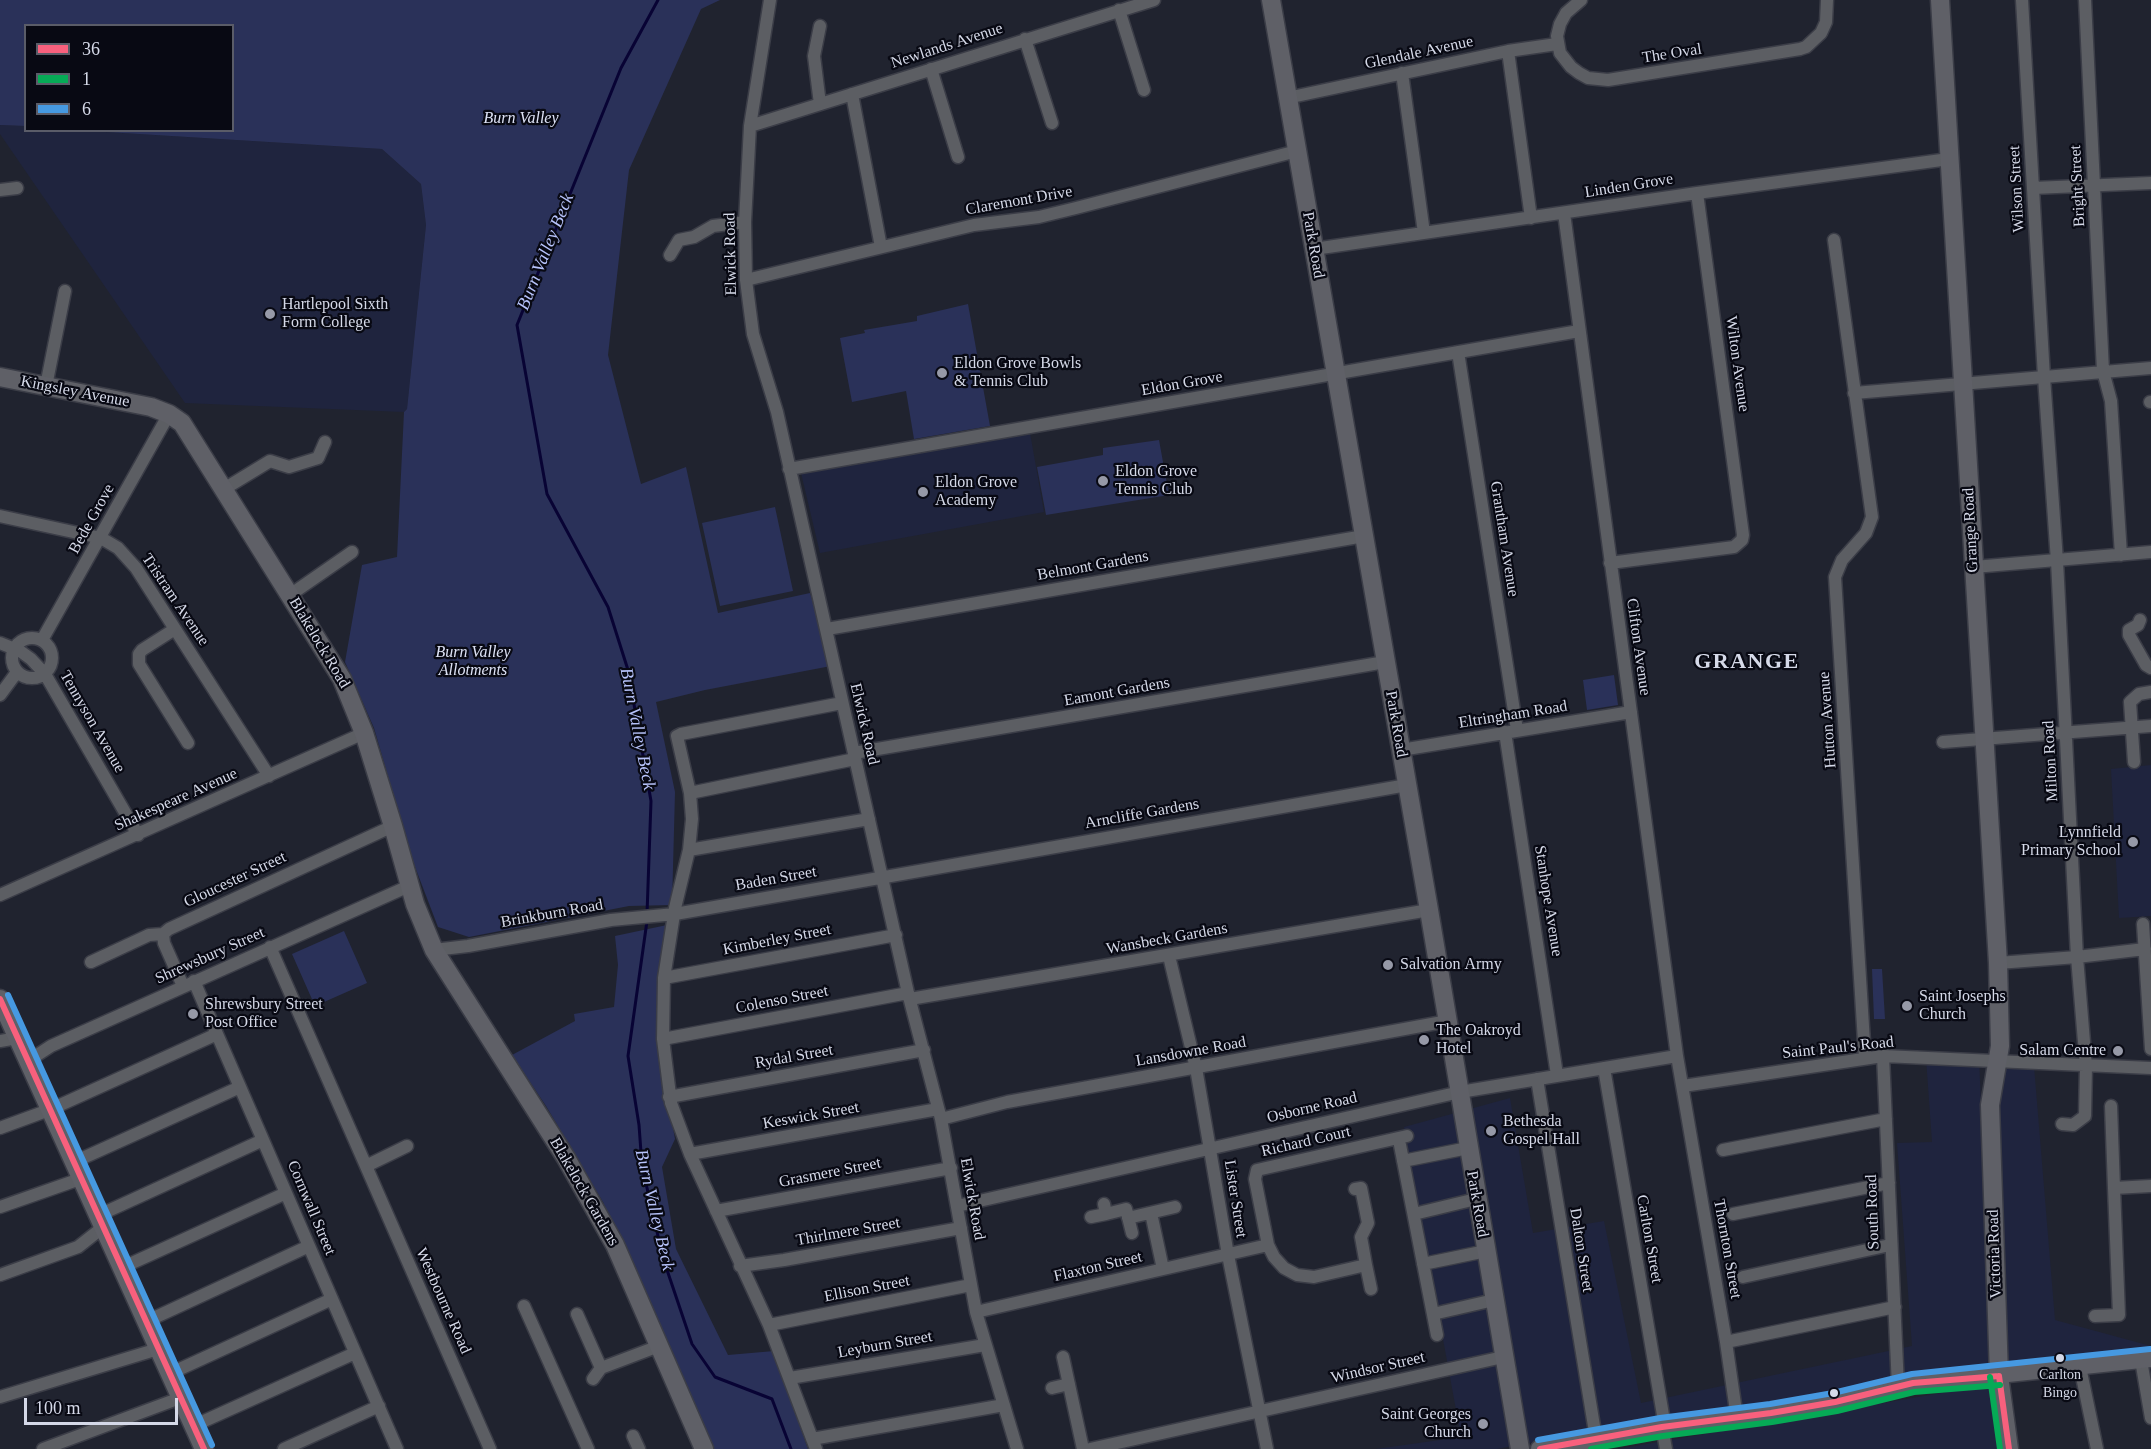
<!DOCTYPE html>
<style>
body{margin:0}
#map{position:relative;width:2151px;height:1449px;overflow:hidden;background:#20232f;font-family:Georgia,serif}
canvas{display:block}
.legend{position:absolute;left:24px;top:24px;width:210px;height:108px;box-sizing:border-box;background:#080913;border:2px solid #5a5c68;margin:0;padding:8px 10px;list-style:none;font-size:18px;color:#d5d9e8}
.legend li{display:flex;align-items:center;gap:12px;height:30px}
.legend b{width:30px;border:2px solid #5a5c68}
.scale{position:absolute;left:24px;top:1398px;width:154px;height:27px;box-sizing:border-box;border:3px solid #d5d9e8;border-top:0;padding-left:8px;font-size:18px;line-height:21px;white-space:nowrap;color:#d5d9e8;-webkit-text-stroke:4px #080913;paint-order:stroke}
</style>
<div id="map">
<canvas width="2151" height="1449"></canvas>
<ul class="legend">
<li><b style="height:8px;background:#f8607d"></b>36</li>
<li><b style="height:8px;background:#06aa56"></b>1</li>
<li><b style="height:8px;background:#4699e1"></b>6</li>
</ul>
<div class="scale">100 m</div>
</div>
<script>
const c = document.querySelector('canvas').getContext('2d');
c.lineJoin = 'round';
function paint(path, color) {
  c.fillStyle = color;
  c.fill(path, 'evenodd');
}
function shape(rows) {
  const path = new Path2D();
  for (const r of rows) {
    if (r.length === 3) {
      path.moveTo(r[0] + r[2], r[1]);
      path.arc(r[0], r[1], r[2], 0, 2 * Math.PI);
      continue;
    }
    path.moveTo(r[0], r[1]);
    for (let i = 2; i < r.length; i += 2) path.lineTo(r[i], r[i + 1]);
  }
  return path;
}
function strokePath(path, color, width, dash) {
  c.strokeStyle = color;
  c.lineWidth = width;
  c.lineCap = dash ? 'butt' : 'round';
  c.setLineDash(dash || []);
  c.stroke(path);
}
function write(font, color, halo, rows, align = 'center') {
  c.font = font + ' Georgia,serif';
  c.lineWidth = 4.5;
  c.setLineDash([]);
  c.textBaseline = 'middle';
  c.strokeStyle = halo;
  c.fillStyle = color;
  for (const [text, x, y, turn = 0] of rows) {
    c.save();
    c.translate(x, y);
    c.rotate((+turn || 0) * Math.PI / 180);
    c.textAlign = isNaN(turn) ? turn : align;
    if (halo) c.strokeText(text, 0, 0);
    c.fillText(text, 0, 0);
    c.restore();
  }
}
const built = shape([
 [0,125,25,126,26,130,90,131,382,149,421,184,426,225,407,409,404,412,185,403,0,134],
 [1030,433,1044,512,820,553,801,473],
 [2151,765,2151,916,2119,918,2111,769],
 [1979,1057,1992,1369,1594,1431,1497,1449,1376,1449,1461,1437,1404,1127,1510,1098,1533,1233,1604,1221,1641,1403,1912,1346,1897,1143,1932,1142,1926,1058],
 [1993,1064,2034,1066,2055,1320,2151,1346,2151,1349,2081,1360,2008,1367],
 [1993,1384,2005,1449,1618,1449]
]);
const green = shape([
 [0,0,720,0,701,9,629,170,608,355,641,484,686,467,718,613,810,593,831,666,705,690,656,702,675,792,672,905,629,906,469,937,438,927,412,859,374,728,345,662,362,565,397,557,404,412,407,409,426,225,421,184,382,149,90,131,232,130,232,26,26,26,25,126,0,125],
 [968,304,990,426,914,439,906,391,852,402,840,338,865,333,864,330,917,321,917,316],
 [1159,440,1169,495,1046,515,1037,467,1103,455,1103,448],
 [775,507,793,591,720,606,702,523],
 [1614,675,1618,705,1587,710,1583,680],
 [667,925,657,1039,675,1139,662,1167,676,1249,728,1355,774,1351,808,1449,711,1449,603,1202,546,1106,512,1055,575,1021,574,1014,614,1007,618,965,615,936],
 [344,931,367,983,315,1006,292,954],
 [1872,969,1882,969,1885,1019,1874,1019]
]);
const stream = shape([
 [647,914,651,801,628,670,608,607,547,494,517,325,621,68,658,0],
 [647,921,628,1056,639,1125,642,1166,663,1258,692,1344,715,1377,772,1399,791,1449]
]);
const street = shape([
 [770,0,750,126,745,222,746,280,753,334,777,412,908,993,941,1119,976,1312,1017,1449],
 [1581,0,1566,13,1560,24,1557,36,1560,53,1571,67,1579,73,1588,78,1608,80,1800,49,1806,47,1821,33,1826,22,1827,0],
 [2022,0,2044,377,2057,561,2077,957,2086,1066,2085,1116,2073,1125,2062,1124],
 [2085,0,2103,371,2111,401,2121,555],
 [1119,10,1144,90],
 [820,26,814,56,820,104],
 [1025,39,1052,123],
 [1508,51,1531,218],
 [931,69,958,157],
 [1402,73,1424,233],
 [852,94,881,247],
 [1287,98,1508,51,1557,44],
 [750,126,1154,0],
 [2033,188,2151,183],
 [0,190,17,188],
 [1564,213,1677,1056,1726,1342,1737,1418],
 [1834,240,1872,517,1866,533,1842,560,1835,577,1865,1058],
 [1314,249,1697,193,1949,159],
 [670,255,679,240,694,237,713,226,745,222],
 [746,280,974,225,1039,217,1076,208,1297,151],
 [1458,352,1517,730],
 [46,386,65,291],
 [1854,393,2151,368],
 [2150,402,2151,402],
 [789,469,1579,331],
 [224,489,270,461,289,467,318,458,325,442],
 [0,516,101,538,118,548,136,568,269,776],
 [1610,563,1734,547,1742,540,1743,535,1697,193],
 [1974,567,2151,552],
 [290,595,352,552],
 [2140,620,2138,625,2129,630,2129,635,2146,665,2151,668],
 [175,629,142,650,139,654,139,664,188,743],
 [827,629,1364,536],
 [32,658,20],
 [42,640,169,414],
 [0,643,20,651,31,659,45,674,138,835],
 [0,695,17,672],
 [1505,732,1557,1075],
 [1943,742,2151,726],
 [1401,750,1631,712],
 [854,753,1385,662],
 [2134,762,2130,702,2139,694,2151,692],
 [690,793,855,759],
 [689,850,869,819],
 [0,895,364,733],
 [2143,924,2151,1049],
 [163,934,164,943,183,986],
 [270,947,490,1449],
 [434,950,468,946,611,920,675,914,1407,785],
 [1169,956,1196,1068,1228,1255,1267,1449],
 [91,962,149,935,163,934,169,929,393,826],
 [1998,963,2077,957,2145,949],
 [664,978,896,935],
 [194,981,397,1449],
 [910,999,1429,910],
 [663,1039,908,993],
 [0,1041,17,1038],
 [1883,1056,1898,1387],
 [28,1061,51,1046,409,886],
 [1604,1068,1663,1415],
 [1537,1079,1594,1426],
 [1683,1086,1883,1056,2151,1068],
 [669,1097,924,1050],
 [2111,1106,2114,1188],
 [941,1119,1007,1102,1448,1021],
 [0,1128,49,1110,217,1034],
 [1400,1145,1437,1335],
 [1723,1150,1886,1119],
 [690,1154,938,1109],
 [1403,1161,1468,1148],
 [74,1162,240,1087],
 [366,1166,407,1146],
 [1355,1189,1361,1188,1368,1223,1361,1237,1366,1265,1314,1277,1297,1275,1284,1268,1274,1257,1268,1245,1255,1179,1257,1170,1407,1136],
 [1104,1204,1106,1214,1126,1209,1132,1233],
 [957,1206,1460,1092,1677,1056],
 [0,1207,80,1179],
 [716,1211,951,1168],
 [1151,1213,1163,1269],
 [1414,1214,1476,1199],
 [1733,1214,1889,1183],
 [97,1216,263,1140],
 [1091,1217,1106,1214],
 [1128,1218,1175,1207],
 [1423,1264,1486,1251],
 [1366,1265,1371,1289],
 [740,1266,784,1260,961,1228],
 [121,1268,286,1193],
 [0,1275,78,1247,102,1228],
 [1743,1277,1890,1245],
 [524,1306,588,1449],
 [976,1312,1268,1245],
 [577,1314,601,1368],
 [1433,1314,1494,1300],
 [2095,1316,2119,1315,2114,1188,2151,1186],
 [145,1322,309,1246],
 [769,1325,971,1285],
 [1726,1342,1895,1307],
 [1063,1357,1083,1449],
 [2141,1360,2151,1418],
 [2080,1367,2097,1449],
 [169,1374,332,1299],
 [790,1378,985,1345],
 [593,1379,601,1368,659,1346],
 [1052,1388,1069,1384],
 [0,1397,158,1349],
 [193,1426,355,1353],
 [1662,1427,1666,1449],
 [633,1436,639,1449],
 [812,1439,1004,1405],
 [43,1449,180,1398],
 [284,1449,379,1406],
 [816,1449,769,1325,690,1154,671,1103,663,1039,664,978,675,908,689,850,692,819,690,793,677,736,681,734,842,703],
 [1090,1449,1503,1357]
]);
const secondary = shape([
 [1271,0,1429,910,1520,1449],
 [1940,0,1998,963,2000,1046,1990,1105,1999,1376,2009,1449],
 [0,377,151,407,169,414,182,423,342,679,364,733,393,826,415,904,434,950,566,1158,615,1245,704,1449],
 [0,999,204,1449],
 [1540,1449,1662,1427,1771,1413,1835,1402,1913,1383,2151,1358]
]);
const bus1 = shape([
 [0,999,204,1449],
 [1999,1376,2009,1449],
 [1540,1449,1662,1427,1771,1413,1835,1402,1913,1383,1999,1376]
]);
const bus2 = shape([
 [1990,1377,2000,1449],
 [1591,1449,1663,1436,1772,1422,1837,1411,1914,1392,2000,1385]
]);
const bus3 = shape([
 [8,995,212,1445],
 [1538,1440,1660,1418,1770,1404,1833,1393,1912,1374,2150,1349]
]);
const markers = [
 [270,314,6,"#9699a7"],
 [942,373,6,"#9699a7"],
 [1103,481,6,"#9699a7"],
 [923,492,6,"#9699a7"],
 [2133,842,6,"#9699a7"],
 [1388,965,6,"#9699a7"],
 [1907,1006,6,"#9699a7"],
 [193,1014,6,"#9699a7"],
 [1424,1040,6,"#9699a7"],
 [2118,1051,6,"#9699a7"],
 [1491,1131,6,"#9699a7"],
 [2060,1358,5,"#d5d9e8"],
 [1834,1393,5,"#d5d9e8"],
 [1483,1424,6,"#9699a7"]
];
const busNames = [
 ["Carlton",2060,1375],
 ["Bingo",2060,1393]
];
const streetNames = [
 ["Newlands Avenue",947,46,-18],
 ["Glendale Avenue",1419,53,-12],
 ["The Oval",1672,54,-9],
 ["Linden Grove",1629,186,-9],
 ["Bright Street",2078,186,-93],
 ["Wilson Street",2017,189,-93],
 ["Claremont Drive",1019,201,-10],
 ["Park Road",1313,245,80],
 ["Elwick Road",731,254,-91],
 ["Wilton Avenue",1737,364,82],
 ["Eldon Grove",1182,384,-10],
 ["Kingsley Avenue",75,392,11],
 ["Bede Grove",92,519,-61],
 ["Grange Road",1971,530,-93],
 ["Grantham Avenue",1504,539,81],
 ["Belmont Gardens",1093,566,-10],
 ["Tristram Avenue",175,600,56],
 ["Blakelock Road",319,643,59],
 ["Clifton Avenue",1638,647,82],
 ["Eamont Gardens",1117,692,-10],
 ["Eltringham Road",1513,715,-9],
 ["Hutton Avenue",1828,720,-94],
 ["Tennyson Avenue",92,722,60],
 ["Elwick Road",864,724,77],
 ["Park Road",1396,724,80],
 ["Milton Road",2051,761,-93],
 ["Shakespeare Avenue",176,800,-24],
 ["Arncliffe Gardens",1142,814,-10],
 ["Baden Street",776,879,-10],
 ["Gloucester Street",235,880,-25],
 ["Stanhope Avenue",1548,901,81],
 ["Brinkburn Road",552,914,-10],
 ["Wansbeck Gardens",1167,939,-10],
 ["Kimberley Street",777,940,-11],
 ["Shrewsbury Street",210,956,-24],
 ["Colenso Street",782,1000,-11],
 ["Saint Paul's Road",1838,1048,-6],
 ["Lansdowne Road",1191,1052,-10],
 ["Rydal Street",794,1057,-10],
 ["Osborne Road",1312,1108,-13],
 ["Keswick Street",811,1116,-10],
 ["Richard Court",1306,1142,-13],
 ["Grasmere Street",830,1173,-11],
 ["Blakelock Gardens",584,1192,60],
 ["Elwick Road",972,1199,80],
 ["Lister Street",1235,1199,81],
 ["Park Road",1477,1204,80],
 ["Cornwall Street",311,1208,67],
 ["South Road",1873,1212,-92],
 ["Thirlmere Street",848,1232,-10],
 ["Carlton Street",1649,1239,80],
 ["Thornton Street",1727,1249,80],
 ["Dalton Street",1581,1250,81],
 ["Victoria Road",1995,1254,-92],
 ["Flaxton Street",1098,1267,-13],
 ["Ellison Street",867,1289,-11],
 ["Westbourne Road",443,1301,66],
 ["Leyburn Street",885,1345,-10],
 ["Windsor Street",1378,1368,-13]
];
const parkNames = [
 ["Burn Valley",521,119],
 ["Burn Valley",473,653],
 ["Allotments",473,671]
];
const poiNames = [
 ["Hartlepool Sixth",282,305],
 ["Form College",282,323],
 ["Eldon Grove Bowls",954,364],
 ["& Tennis Club",954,382],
 ["Eldon Grove",1115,472],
 ["Tennis Club",1115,490],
 ["Eldon Grove",935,483],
 ["Academy",935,501],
 ["Lynnfield",2121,833,"right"],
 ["Primary School",2121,851,"right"],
 ["Salvation Army",1400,965],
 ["Saint Josephs",1919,997],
 ["Church",1919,1015],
 ["Shrewsbury Street",205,1005],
 ["Post Office",205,1023],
 ["The Oakroyd",1436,1031],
 ["Hotel",1436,1049],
 ["Salam Centre",2106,1051,"right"],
 ["Bethesda",1503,1122],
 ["Gospel Hall",1503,1140],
 ["Saint Georges",1471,1415,"right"],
 ["Church",1471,1433,"right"]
];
const waterNames = [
 ["Burn Valley Beck",546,252,-68],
 ["Burn Valley Beck",637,729,79],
 ["Burn Valley Beck",654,1210,77]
];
const districtNames = [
 ["GRANGE",1747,662]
];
paint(built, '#1f243e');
paint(green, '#2a3159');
strokePath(stream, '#080334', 3);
strokePath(street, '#3b3d47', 15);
strokePath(secondary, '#3b3d47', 21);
strokePath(street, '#5c5e63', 12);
strokePath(secondary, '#5f6067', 18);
strokePath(bus1, '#f8607d', 6);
strokePath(bus2, '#06aa56', 6);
strokePath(bus3, '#4699e1', 6);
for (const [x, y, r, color] of markers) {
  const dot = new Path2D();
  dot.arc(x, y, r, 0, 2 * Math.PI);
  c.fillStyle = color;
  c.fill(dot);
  strokePath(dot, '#080913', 2);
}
write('14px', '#d5d9e8', '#080913', busNames);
write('16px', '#d5d9e8', '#080913', streetNames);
write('italic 16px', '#dde2f5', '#080913', parkNames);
write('16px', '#d5d9e8', '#080913', poiNames, 'left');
write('italic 18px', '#b6c2fa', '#080913', waterNames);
c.letterSpacing = '1.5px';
write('bold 22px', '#d5d9e8', '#080913', districtNames);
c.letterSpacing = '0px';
</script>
